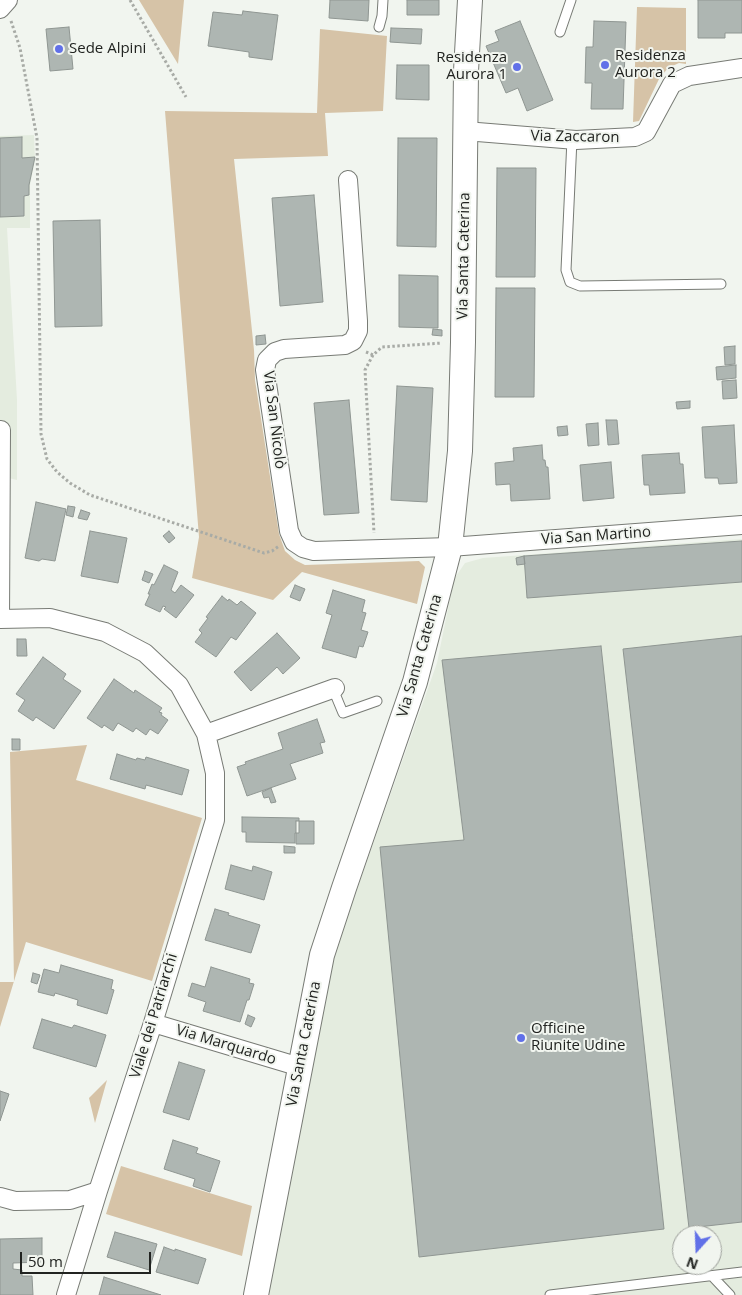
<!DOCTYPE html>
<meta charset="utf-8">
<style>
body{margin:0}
#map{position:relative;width:742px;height:1295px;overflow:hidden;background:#f1f5ef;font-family:"Open Sans",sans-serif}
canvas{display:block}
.north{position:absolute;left:672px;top:1225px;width:50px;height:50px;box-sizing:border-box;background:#f1f5ef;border:1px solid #9ea19c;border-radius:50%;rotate:200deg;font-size:14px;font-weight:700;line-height:20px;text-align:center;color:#212320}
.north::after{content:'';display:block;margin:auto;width:18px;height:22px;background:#6170e8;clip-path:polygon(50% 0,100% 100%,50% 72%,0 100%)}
.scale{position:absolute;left:20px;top:1252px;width:131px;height:22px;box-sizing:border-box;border:2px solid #212320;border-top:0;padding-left:6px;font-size:15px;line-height:18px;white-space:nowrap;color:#212320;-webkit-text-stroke:4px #f1f5ef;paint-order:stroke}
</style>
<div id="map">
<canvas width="742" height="1295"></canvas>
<div class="north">N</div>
<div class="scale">50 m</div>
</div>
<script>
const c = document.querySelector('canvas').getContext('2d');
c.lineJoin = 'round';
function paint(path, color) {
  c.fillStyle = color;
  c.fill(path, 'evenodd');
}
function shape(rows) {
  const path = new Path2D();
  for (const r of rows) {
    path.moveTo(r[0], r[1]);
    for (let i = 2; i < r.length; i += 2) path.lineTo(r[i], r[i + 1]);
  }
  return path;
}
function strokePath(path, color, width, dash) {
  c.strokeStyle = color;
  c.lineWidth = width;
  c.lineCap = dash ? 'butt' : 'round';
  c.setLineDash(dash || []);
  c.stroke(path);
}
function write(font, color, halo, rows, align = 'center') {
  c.font = font + ' "Open Sans",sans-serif';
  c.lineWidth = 4;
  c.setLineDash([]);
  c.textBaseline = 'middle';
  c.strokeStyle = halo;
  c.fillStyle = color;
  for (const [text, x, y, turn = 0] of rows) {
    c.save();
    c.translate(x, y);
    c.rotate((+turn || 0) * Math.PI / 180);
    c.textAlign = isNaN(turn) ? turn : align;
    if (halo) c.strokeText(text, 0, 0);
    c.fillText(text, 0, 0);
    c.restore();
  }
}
const built = shape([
 [34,135,35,160,30,185,30,228,7,228,17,400,17,480,0,476,0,136],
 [742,539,742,1295,268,1295,267,1289,334,954,437,663,454,579,465,563,483,558],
 [682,1235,712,1235,712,1265,682,1265]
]);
const green = shape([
 [139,0,184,0,178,64],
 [637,7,686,8,686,64,679,63,668,68,659,79,639,121,633,122],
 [320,29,387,36,383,111,325,113,328,156,234,159,254,350,255,380,279,534,285,551,295,560,305,565,419,561,425,567,417,604,302,572,273,600,192,578,199,537,165,111,317,113],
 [87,745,76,780,202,818,152,981,26,942,0,1027,0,982,14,982,10,752],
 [107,1080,95,1123,89,1098],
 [121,1166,252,1206,242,1256,106,1214]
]);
const building = shape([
 [330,0,369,0,368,21,329,18,330,0],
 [407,0,439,0,439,15,407,15,407,0],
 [698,0,742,0,742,33,725,33,725,38,698,38,698,0],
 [243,11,278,15,272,60,249,57,249,52,208,46,213,12,242,15,243,11],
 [520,21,553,100,527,111,518,88,506,93,486,46,499,41,495,31,520,21],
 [594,21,626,22,623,109,591,109,592,83,585,83,586,47,593,47,594,21],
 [69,27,73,69,50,71,46,29,69,27],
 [391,28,422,29,421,44,390,42,391,28],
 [397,65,429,65,429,100,396,99,397,65],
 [22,137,22,158,35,157,29,185,29,195,24,196,24,216,0,217,0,138,22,137],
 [398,138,437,138,436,247,397,246,398,138],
 [497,168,536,168,535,277,496,277,497,168],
 [314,195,323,302,280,306,272,198,314,195],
 [100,220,102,326,55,327,53,221,100,220],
 [399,275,438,276,438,328,399,327,399,275],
 [496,288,535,288,534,397,495,397,496,288],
 [433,329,442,330,442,336,432,335,433,329],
 [265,335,266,344,256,345,256,336,265,335],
 [735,346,735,364,725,365,724,347,735,346],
 [736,365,736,378,717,380,716,367,736,365],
 [736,380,737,398,723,399,722,381,736,380],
 [397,386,433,388,427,502,391,500,397,386],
 [349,400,359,513,324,515,314,403,349,400],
 [690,401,690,408,677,409,676,402,690,401],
 [606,420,617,420,619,444,608,445,606,420],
 [598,423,599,445,588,446,586,424,598,423],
 [734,425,737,483,719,484,718,478,705,478,702,427,734,425],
 [567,426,568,435,558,436,557,427,567,426],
 [542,445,543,460,545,460,546,467,548,467,550,499,511,501,510,484,496,485,495,463,514,461,513,448,542,445],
 [679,453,680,464,683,464,685,493,650,495,649,485,644,485,642,455,679,453],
 [611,462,614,498,583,501,580,465,611,462],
 [36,502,66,509,55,561,42,559,39,561,25,558,36,502],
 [68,506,75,507,73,517,66,515,68,506],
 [81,510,90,513,87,520,78,518,81,510],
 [90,531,127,538,118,583,81,576,90,531],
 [169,531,175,538,169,543,163,536,169,531],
 [742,541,742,582,527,598,524,556,742,541],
 [524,556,525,564,517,565,516,558,524,556],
 [164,565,178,572,171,590,175,593,181,585,194,595,176,618,164,609,166,607,163,606,160,612,145,605,150,594,148,594,152,584,154,585,164,565],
 [145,571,153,574,149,583,142,580,145,571],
 [295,585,305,589,300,601,290,597,295,585],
 [333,590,365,600,362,612,366,613,361,630,368,632,363,647,359,646,356,658,322,648,332,615,326,613,333,590],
 [222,596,228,601,229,599,237,605,241,601,256,613,236,640,231,637,216,657,195,642,202,633,199,630,208,618,206,617,222,596],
 [277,633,300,658,283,674,277,667,251,691,234,672,277,633],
 [742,636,742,1222,689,1228,623,649,742,636],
 [17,639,26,639,27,656,17,656,17,639],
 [601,646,664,1229,419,1257,380,847,464,840,442,660,601,646],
 [43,657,66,674,63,679,81,691,54,729,36,717,33,721,18,711,25,700,16,694,43,657],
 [114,679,134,693,135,690,162,708,159,712,162,713,161,715,168,720,158,734,150,729,146,735,136,728,133,732,118,723,113,731,104,725,102,728,87,718,114,679],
 [317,719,325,742,320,743,323,753,290,764,296,779,247,796,237,767,246,764,245,762,283,749,278,733,317,719],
 [12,739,20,739,20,750,12,750,12,739],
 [117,754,136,760,137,758,145,760,146,757,189,770,182,795,146,785,145,789,110,779,117,754],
 [271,788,276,802,271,803,269,797,264,798,262,792,271,788],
 [242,817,299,818,299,833,295,833,295,843,246,842,246,832,242,832,242,817],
 [296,821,314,821,314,844,296,844,296,821],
 [284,846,295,847,295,853,284,853,284,846],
 [231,865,252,871,253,866,272,872,264,900,225,889,231,865],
 [215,909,229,913,228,915,260,925,251,953,205,940,215,909],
 [61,965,113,980,111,989,114,990,107,1014,77,1005,78,1000,55,993,54,996,38,992,44,969,59,973,61,965],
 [211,967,250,979,249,983,254,984,249,1000,247,1000,240,1022,203,1011,206,1002,188,996,192,983,205,987,211,967],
 [33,973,40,975,37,984,31,982,33,973],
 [248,1015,255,1018,251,1027,245,1024,248,1015],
 [42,1019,72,1028,74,1025,106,1035,96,1067,33,1048,42,1019],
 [179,1062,205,1070,189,1120,163,1112,179,1062],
 [0,1091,9,1094,0,1121,0,1091],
 [173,1140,198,1148,196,1153,220,1161,210,1192,193,1186,195,1179,164,1169,173,1140],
 [115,1232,157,1244,149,1270,107,1257,115,1232],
 [42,1238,42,1262,13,1263,13,1269,22,1270,22,1276,32,1276,33,1295,0,1295,0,1239,42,1238],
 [164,1247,175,1251,175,1249,206,1259,198,1284,156,1272,164,1247],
 [104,1277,161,1295,99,1295,104,1277]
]);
const path = shape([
 [130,0,186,97],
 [11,21,20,48,37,138,41,434,47,459,57,472,70,483,90,495,264,553,272,551,279,546],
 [366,352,373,355,382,347,442,343],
 [373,355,365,370,374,533]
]);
const lane = shape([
 [379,27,382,16,383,0],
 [560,32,571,0],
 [572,139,566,270,570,282,580,286,721,284],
 [333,689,343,713,377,701],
 [712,1276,730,1295],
 [550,1295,742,1272]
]);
const street = shape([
 [0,9,8,0],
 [465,131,576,140,635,137,646,132,672,84,689,76,742,68],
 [348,180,358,321,358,331,353,341,345,345,284,349,275,352,267,360,265,370,289,531,294,542,303,548,314,551,450,547,742,525],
 [0,619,50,618,105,632,145,653,179,685,206,734,215,773,215,820,153,1023,98,1191,66,1295],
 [0,619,1,430],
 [206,734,335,688],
 [153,1023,300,1067],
 [0,1197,15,1201,70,1200,98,1191]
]);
const secondary = shape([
 [256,1295,322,955,344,888,415,682,450,547,460,451,463,342,466,71,470,0]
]);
const markers = [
 [59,49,5,"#6170e8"],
 [605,65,5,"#6170e8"],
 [517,67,5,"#6170e8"],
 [521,1038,5,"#6170e8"]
];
const poiNames = [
 ["Sede Alpini",69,49],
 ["Residenza",615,56],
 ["Aurora 2",615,73],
 ["Residenza",507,58,"right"],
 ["Aurora 1",507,75,"right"],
 ["Officine",531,1029],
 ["Riunite Udine",531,1046]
];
const streetNames = [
 ["Via Zaccaron",575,137,1],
 ["Via Santa Caterina",464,256,-89],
 ["Via San Nicolò",274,420,83],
 ["Via San Martino",596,536,-4],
 ["Via Santa Caterina",420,656,-74],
 ["Viale dei Patriarchi",154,1016,-73],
 ["Via Santa Caterina",304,1044,-79],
 ["Via Marquardo",226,1045,17]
];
paint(built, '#e4ecdf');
paint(green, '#d6c3a7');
paint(building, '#aeb6b2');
strokePath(building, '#8f9692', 1);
strokePath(lane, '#787b75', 11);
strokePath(street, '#787b75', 20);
strokePath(secondary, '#787b75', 26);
strokePath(path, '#a8aba6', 3, [2.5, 2.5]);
strokePath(lane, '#fff', 9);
strokePath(street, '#fff', 18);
strokePath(secondary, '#fff', 24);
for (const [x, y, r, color] of markers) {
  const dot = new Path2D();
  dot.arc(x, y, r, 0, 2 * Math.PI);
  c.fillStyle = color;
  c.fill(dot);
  strokePath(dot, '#f1f5ef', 2);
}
write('15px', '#212320', '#f1f5ef', poiNames, 'left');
write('15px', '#212320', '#f1f5ef', streetNames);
</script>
